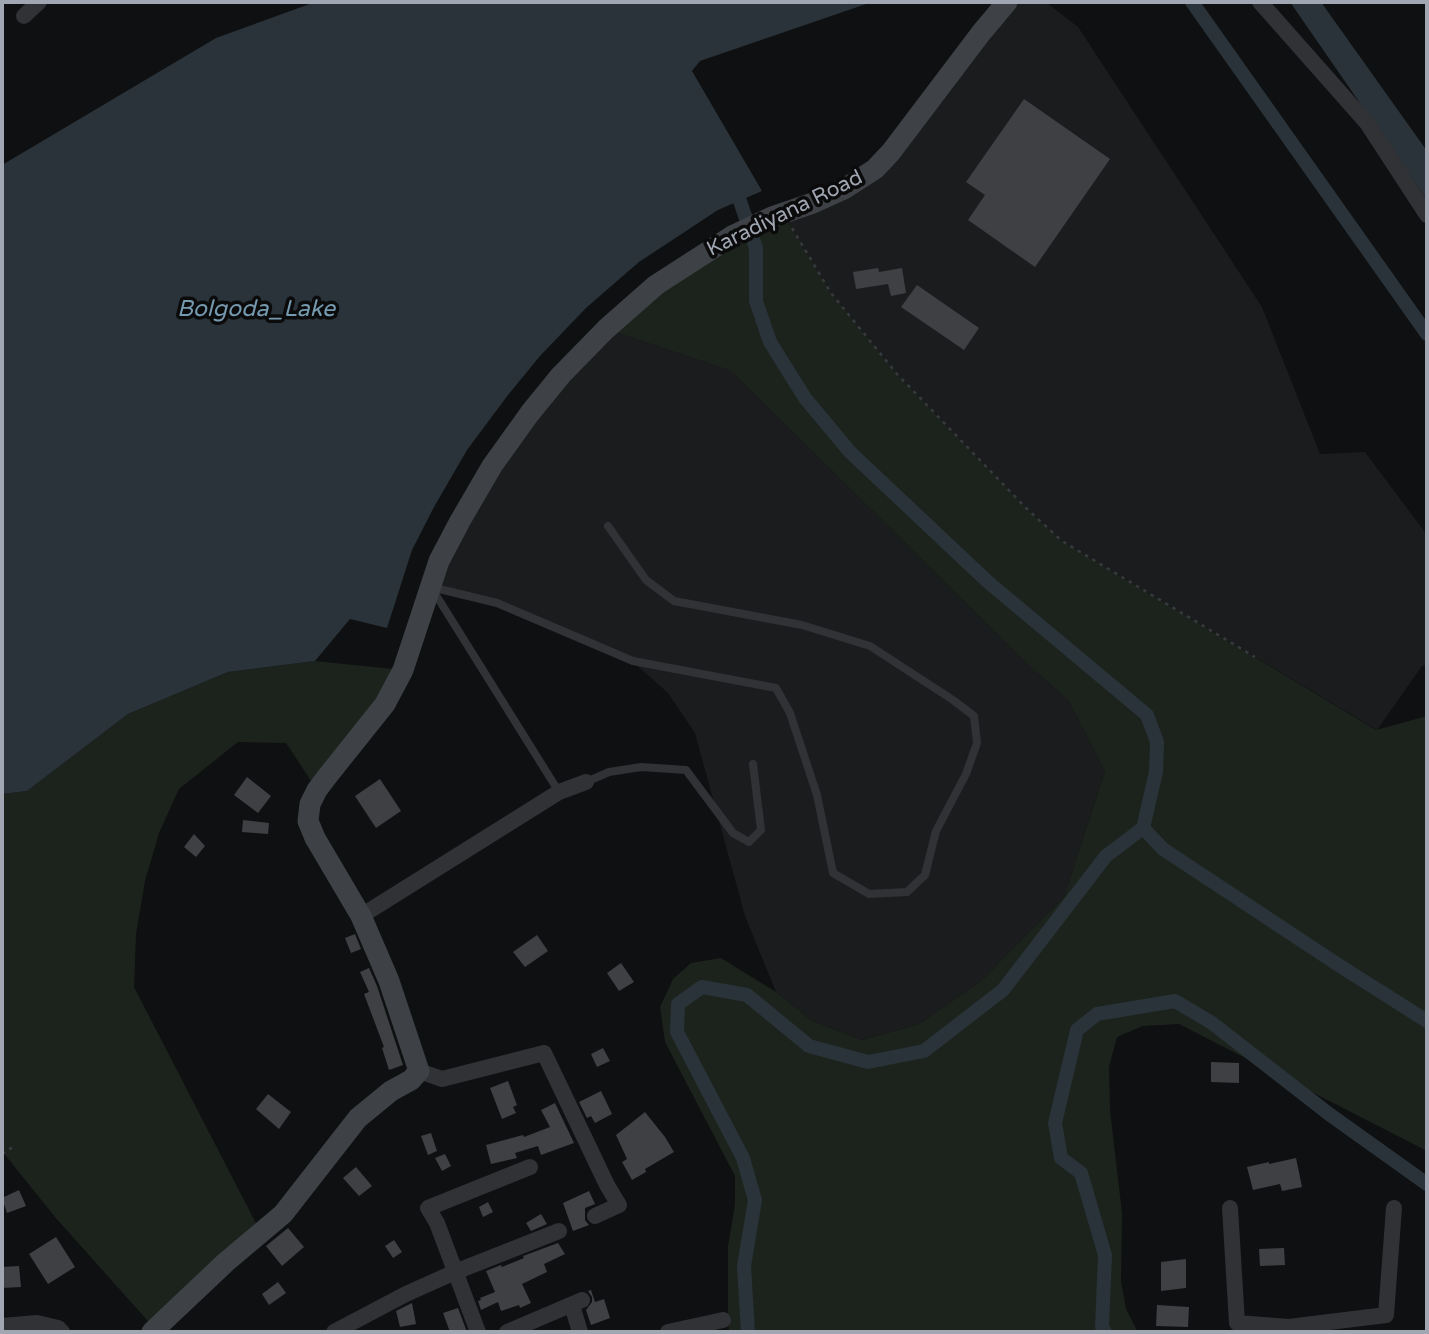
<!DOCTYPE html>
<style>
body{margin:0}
#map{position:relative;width:1429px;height:1334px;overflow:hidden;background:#0f1011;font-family:"Varela Round",sans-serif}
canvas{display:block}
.frame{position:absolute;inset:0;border:4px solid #a0a7b2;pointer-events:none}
</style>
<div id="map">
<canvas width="1429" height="1334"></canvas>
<div class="frame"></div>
</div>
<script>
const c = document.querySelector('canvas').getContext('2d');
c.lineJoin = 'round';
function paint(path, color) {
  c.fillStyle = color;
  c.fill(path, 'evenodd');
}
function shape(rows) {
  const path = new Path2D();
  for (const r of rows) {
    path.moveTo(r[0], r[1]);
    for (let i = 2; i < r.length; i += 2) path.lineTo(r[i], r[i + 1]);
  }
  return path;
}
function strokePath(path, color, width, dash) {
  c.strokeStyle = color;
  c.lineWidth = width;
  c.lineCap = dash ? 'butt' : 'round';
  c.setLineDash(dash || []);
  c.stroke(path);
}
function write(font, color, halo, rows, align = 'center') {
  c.font = font + ' "Varela Round",sans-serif';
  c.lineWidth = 7;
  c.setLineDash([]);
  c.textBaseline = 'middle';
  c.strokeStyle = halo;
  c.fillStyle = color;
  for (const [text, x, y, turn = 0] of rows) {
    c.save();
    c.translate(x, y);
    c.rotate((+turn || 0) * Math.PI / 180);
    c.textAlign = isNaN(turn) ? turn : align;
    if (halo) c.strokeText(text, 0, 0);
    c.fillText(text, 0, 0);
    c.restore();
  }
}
const built = shape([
 [1007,2,1046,2,1078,27,1262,307,1320,454,1365,452,1427,535,1427,665,1422,666,1377,730,1062,541,1026,508,897,374,831,293,783,214,864,177],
 [606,329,731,371,1033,669,1068,700,1105,771,1064,897,980,982,919,1024,862,1040,811,1020,776,992,745,916,695,733,668,693,632,661,497,603,431,587,460,521]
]);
const green = shape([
 [783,214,831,293,897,374,1026,508,1062,541,1376,730,1427,716,1427,1151,1179,1024,1143,1026,1117,1037,1109,1067,1110,1110,1122,1213,1121,1281,1126,1309,1138,1332,729,1332,728,1321,728,1246,735,1204,735,1176,665,1042,660,1007,673,979,691,963,721,958,776,992,811,1020,862,1040,919,1024,980,982,1064,897,1105,771,1068,700,1033,669,731,371,606,329],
 [315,661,403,670,317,790,286,743,238,742,179,789,159,833,145,881,136,934,134,987,261,1233,155,1329,55,1217,2,1151,2,794,27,791,128,714,228,672]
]);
const water = shape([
 [315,2,872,2,700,61,692,71,762,191,718,210,639,262,586,308,540,356,508,395,467,450,434,507,412,550,387,628,350,619,315,661,228,672,128,714,27,791,2,794,2,165,216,38],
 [1290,2,1321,2,1427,151,1427,200]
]);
const canal = shape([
 [1192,2,1427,334],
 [740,201,756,248,756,301,770,342,805,398,850,452,988,582,1147,715,1157,742,1156,772,1143,828,1163,849,1340,966,1427,1021],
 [748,1332,744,1266,755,1200,743,1158,677,1032,678,1004,702,987,747,995,809,1046,868,1062,924,1051,1003,990,1106,856,1143,828],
 [1105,1332,1102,1327,1105,1255,1081,1173,1061,1158,1055,1123,1077,1030,1097,1014,1175,1001,1212,1023,1329,1114,1427,1184]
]);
const building = shape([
 [1024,99,1110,159,1035,267,968,220,985,195,966,182],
 [878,268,879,272,902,268,906,293,891,296,888,284,856,289,853,272],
 [917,285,979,328,964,350,901,307],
 [247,777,271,796,258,813,234,795],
 [380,779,401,811,376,828,355,796],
 [243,820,269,823,268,834,242,832],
 [194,834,205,846,196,857,184,847],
 [355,934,361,949,351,953,345,938],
 [537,935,548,951,525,967,513,952],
 [621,963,634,982,619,991,607,973],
 [369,968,377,986,403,1065,389,1070,382,1048,384,1047,364,994,369,992,360,972],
 [603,1048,610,1061,597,1067,591,1054],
 [1211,1062,1239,1063,1239,1083,1211,1082],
 [508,1081,517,1105,513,1107,516,1113,502,1119,490,1088],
 [601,1091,612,1114,595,1123,591,1116,587,1118,579,1102],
 [268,1094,291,1112,279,1129,256,1109],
 [555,1103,574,1143,541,1155,538,1146,515,1153,517,1158,491,1164,486,1145,523,1135,524,1137,550,1127,541,1110],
 [645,1112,665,1137,674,1152,645,1169,646,1172,632,1180,622,1162,627,1159,616,1135],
 [431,1133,437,1151,428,1155,421,1136],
 [445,1154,451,1166,442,1171,435,1158],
 [1296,1158,1302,1187,1282,1191,1280,1184,1253,1190,1247,1167,1269,1162,1269,1164],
 [356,1167,372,1186,359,1196,343,1178],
 [19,1190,26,1206,7,1213,2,1198],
 [589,1191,595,1204,585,1208,585,1220,589,1225,573,1231,563,1203],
 [488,1202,493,1212,483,1217,479,1207],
 [541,1214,547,1224,531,1231,526,1223],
 [288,1228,304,1247,282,1266,266,1246],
 [56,1237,75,1267,48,1284,29,1254],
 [394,1240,402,1252,393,1258,385,1246],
 [558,1243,565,1254,544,1264,547,1272,522,1284,531,1303,520,1308,519,1305,501,1311,498,1302,481,1310,478,1301,481,1300,480,1298,495,1292,486,1271,501,1265,502,1267,524,1258,523,1256],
 [1284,1248,1285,1265,1260,1266,1259,1249],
 [1186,1259,1186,1288,1161,1291,1161,1262],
 [19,1266,21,1287,2,1288,2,1267],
 [278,1282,286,1293,269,1305,262,1294],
 [591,1290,595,1302,604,1299,610,1318,591,1325,586,1310,592,1302,592,1297,588,1291],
 [412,1303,416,1324,400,1327,396,1311],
 [1157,1305,1189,1307,1188,1327,1156,1326],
 [458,1308,467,1332,450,1332,443,1313]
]);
const path = shape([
 [792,228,831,293,897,374,1026,508,1062,541,1255,657],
 [2,1154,16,1145]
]);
const lane = shape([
 [586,782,609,772,641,767,686,770,733,833,749,842,761,830,753,764],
 [559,792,431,587,497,603,633,661,776,688,790,713,817,795,833,873,869,894,907,892,925,875,936,831,966,774,977,743,974,716,953,700,870,646,802,625,674,601,646,580,608,526]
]);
const street = shape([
 [1260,2,1367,123,1427,215],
 [24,16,39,2],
 [361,916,559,792,586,782],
 [419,1071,442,1079,544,1053,607,1185,619,1205,595,1216],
 [1230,1208,1237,1323,1289,1327,1386,1315,1394,1208],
 [572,1305,580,1332],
 [2,1326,37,1323,58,1328,62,1332],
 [334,1332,406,1294,455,1272,559,1231],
 [478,1332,437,1223,428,1208,530,1167],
 [507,1332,582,1300],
 [668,1332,723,1320]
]);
const secondary = shape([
 [152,1332,226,1262,283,1214,358,1118,391,1091,411,1080,419,1071,389,981,361,916,315,838,308,821,310,804,317,790,326,778,385,704,403,670,439,561,460,521,492,466,530,413,561,375,606,329,656,285,732,236,772,217,813,203,844,189,875,169,891,152,981,33,1007,2]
]);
const streetNames = [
 ["Karadiyana Road",785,214,-26]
];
const waterNames = [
 ["Bolgoda_Lake",256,310]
];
paint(built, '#1b1c1e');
paint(green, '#1c231c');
paint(water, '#293339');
strokePath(canal, '#293339', 14);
paint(building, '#3e4044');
strokePath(path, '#36393d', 2.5, [3.5, 5]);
strokePath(lane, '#303236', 8);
strokePath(street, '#303236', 16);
strokePath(secondary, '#3e4146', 21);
write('21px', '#a0a7b2', '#0b0b0c', streetNames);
write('italic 23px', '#7599af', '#0b0b0c', waterNames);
</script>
